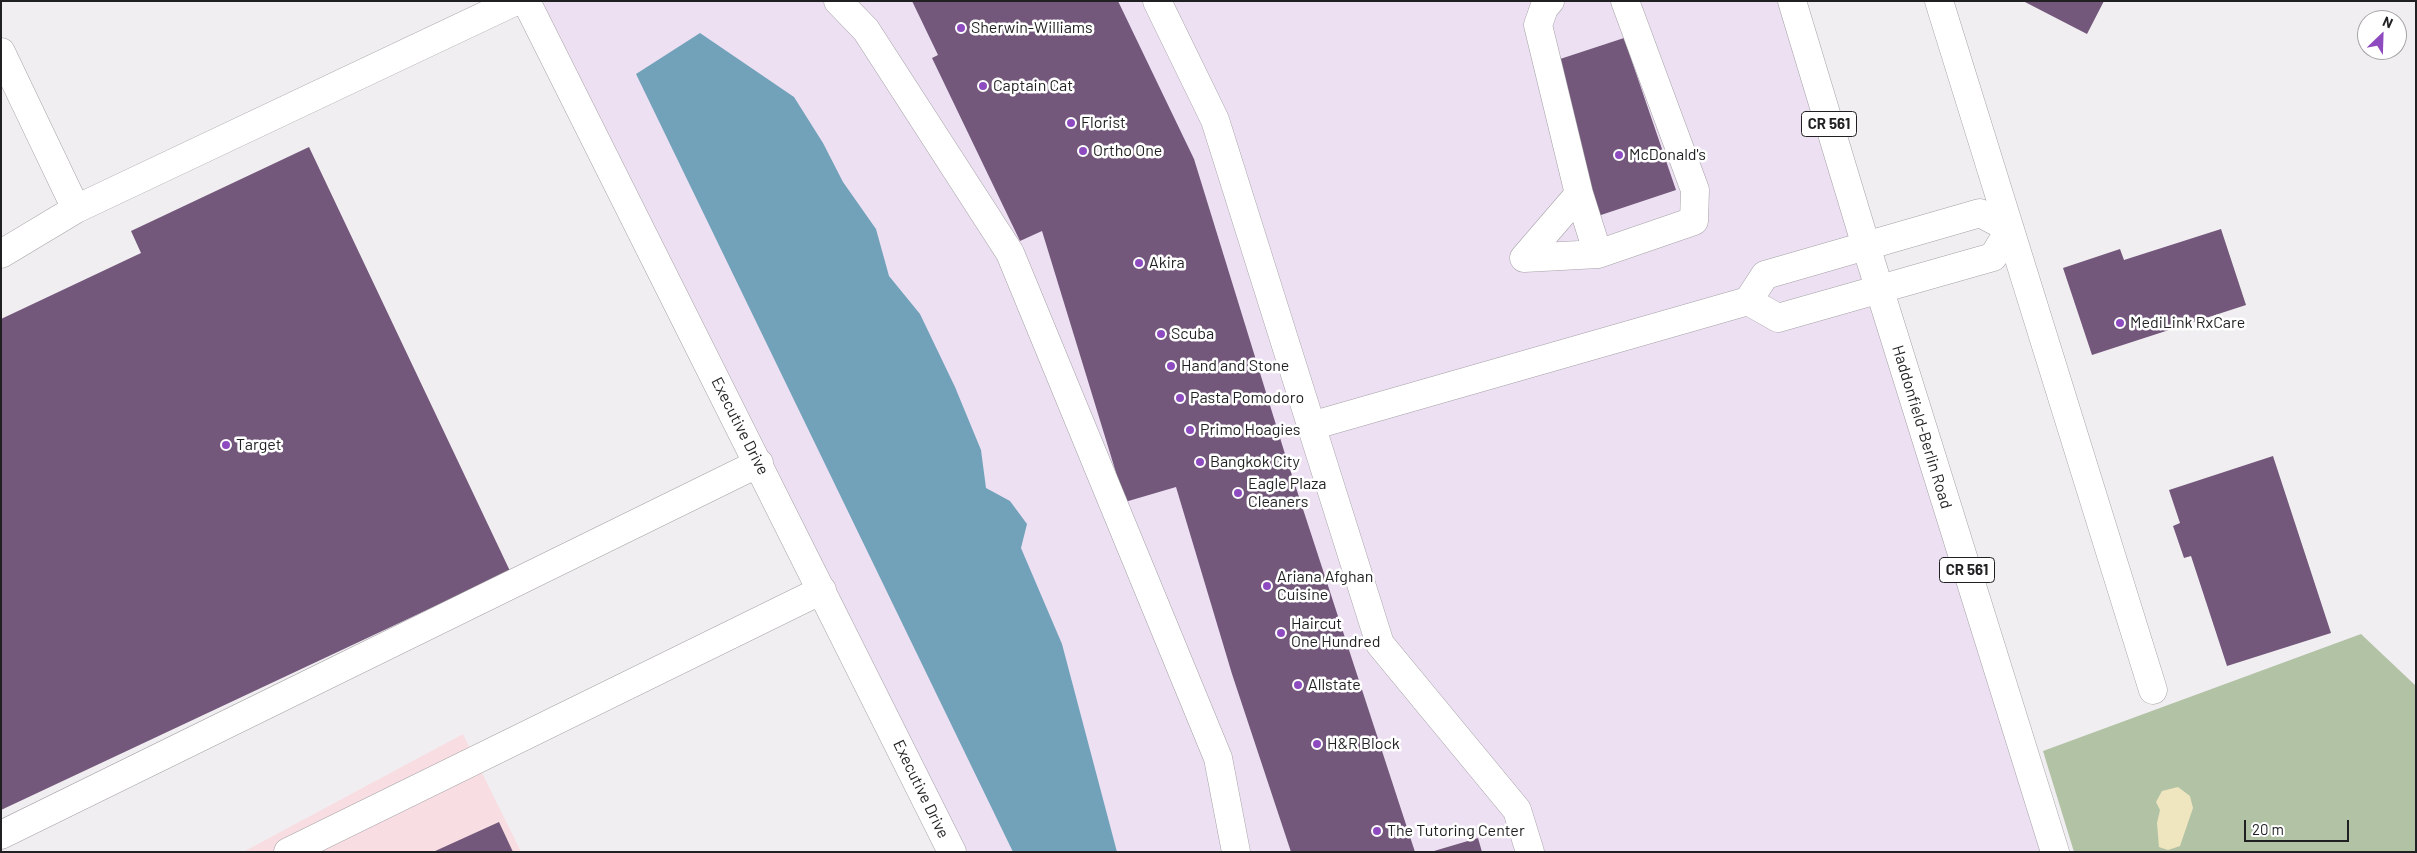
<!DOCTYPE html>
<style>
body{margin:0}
#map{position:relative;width:2417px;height:853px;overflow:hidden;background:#f1eef2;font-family:Barlow,sans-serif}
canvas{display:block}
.frame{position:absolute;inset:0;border:2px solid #201f21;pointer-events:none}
.north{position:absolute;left:2357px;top:10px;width:50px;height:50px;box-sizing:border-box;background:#fff;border:1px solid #a6a5a6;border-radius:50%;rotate:24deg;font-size:14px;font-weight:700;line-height:20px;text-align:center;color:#201f21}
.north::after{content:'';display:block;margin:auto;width:18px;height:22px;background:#8d4bbf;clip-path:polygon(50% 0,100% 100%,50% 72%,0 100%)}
.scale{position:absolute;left:2244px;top:820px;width:105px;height:22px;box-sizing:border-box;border:2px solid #201f21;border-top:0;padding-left:6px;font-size:15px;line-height:18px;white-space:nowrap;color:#201f21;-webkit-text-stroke:4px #fff;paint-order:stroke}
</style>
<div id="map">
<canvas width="2417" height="853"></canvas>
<div class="frame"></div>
<div class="north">N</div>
<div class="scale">20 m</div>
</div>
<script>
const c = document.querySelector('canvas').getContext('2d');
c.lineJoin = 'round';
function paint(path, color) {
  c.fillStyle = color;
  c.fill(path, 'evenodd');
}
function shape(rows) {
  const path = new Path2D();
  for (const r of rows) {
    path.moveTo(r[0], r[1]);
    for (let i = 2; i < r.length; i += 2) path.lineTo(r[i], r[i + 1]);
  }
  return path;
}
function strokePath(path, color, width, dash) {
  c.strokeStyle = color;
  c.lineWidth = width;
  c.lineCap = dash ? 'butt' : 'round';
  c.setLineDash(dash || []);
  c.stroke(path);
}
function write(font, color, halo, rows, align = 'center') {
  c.font = font + ' Barlow,sans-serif';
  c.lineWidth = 5;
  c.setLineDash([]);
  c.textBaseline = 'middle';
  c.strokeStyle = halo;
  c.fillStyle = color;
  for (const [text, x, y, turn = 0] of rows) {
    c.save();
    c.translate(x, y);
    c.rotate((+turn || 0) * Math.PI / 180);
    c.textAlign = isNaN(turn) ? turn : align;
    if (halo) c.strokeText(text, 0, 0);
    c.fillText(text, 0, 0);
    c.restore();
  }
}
const commercial = shape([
 [526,1,1792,1,2055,852,952,852]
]);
const industrial = shape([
 [463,734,521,852,243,852]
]);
const green = shape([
 [2361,634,2416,686,2416,852,2074,852,2043,751]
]);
const sand = shape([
 [2178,787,2190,796,2193,808,2180,846,2168,850,2159,847,2157,823,2160,810,2156,802,2162,791]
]);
const water = shape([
 [700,33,794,97,823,143,843,182,876,229,889,276,920,314,955,387,981,450,986,488,1010,501,1027,524,1021,548,1062,644,1117,852,1013,852,636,74]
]);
const building = shape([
 [912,1,1118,1,1194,159,1285,454,1415,852,1291,852,1232,674,1176,487,1125,502,1042,231,1020,241,932,58,938,55],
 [2023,1,2104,1,2087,34],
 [1624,38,1676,190,1595,217,1554,61],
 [309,147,510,571,1,810,1,319,141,253,131,231],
 [2221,229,2246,305,2092,355,2063,268,2120,249,2124,260],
 [2273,456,2331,633,2227,666,2191,556,2184,558,2173,526,2180,523,2169,490],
 [499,822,513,852,433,852],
 [1478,838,1482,852,1434,852,1434,851]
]);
const minor = shape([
 [526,1,952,852],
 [838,1,866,30,1010,253,1218,758,1236,852],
 [1157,1,1215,120,1380,644,1517,810,1530,852],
 [1550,1,1544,8,1538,25,1579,194,1598,254],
 [1939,1,2153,690],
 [1,52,76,209],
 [1579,194,1524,258,1598,254,1694,221,1695,190,1625,1],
 [1,254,76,209,516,1],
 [1311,426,1748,301,1765,275,1980,213,2010,229,1993,257,1778,318,1748,301],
 [1,835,759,463],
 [288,852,822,590]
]);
const major = shape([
 [1792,1,1866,246,2055,852]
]);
const markers = [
 [961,28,5,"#8d4bbf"],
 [983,86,5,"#8d4bbf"],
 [1071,123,5,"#8d4bbf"],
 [1083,151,5,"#8d4bbf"],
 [1619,155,5,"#8d4bbf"],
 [1139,263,5,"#8d4bbf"],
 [2120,323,5,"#8d4bbf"],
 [1161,334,5,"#8d4bbf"],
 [1171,366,5,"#8d4bbf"],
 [1180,398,5,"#8d4bbf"],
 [1190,430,5,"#8d4bbf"],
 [226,445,5,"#8d4bbf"],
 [1200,462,5,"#8d4bbf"],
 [1238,493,5,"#8d4bbf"],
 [1267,586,5,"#8d4bbf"],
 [1281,633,5,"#8d4bbf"],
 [1298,685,5,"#8d4bbf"],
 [1317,744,5,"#8d4bbf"],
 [1377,831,5,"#8d4bbf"]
];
const shields = [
 [1829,124,55],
 [1967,570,55]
];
const shieldNames = [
 ["CR 561",1829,124],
 ["CR 561",1967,570]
];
const poiNames = [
 ["Sherwin-Williams",971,28],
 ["Captain Cat",993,86],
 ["Florist",1081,123],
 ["Ortho One",1093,151],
 ["McDonald's",1629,155],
 ["Akira",1149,263],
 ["MediLink RxCare",2130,323],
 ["Scuba",1171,334],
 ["Hand and Stone",1181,366],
 ["Pasta Pomodoro",1190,398],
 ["Primo Hoagies",1200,430],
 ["Target",236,445],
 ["Bangkok City",1210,462],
 ["Eagle Plaza",1248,484],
 ["Cleaners",1248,502],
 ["Ariana Afghan",1277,577],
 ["Cuisine",1277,595],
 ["Haircut",1291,624],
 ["One Hundred",1291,642],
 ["Allstate",1308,685],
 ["H&R Block",1327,744],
 ["The Tutoring Center",1387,831]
];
const streetNames = [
 ["Executive Drive",740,426,63],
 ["Haddonfield-Berlin Road",1922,427,73],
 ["Executive Drive",921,789,64]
];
paint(commercial, '#ede0f3');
paint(industrial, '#f8dee2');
paint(green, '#b2c2a5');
paint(sand, '#efe6c0');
paint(water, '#72a2ba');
paint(building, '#73587b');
strokePath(minor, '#a5a2a6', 29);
strokePath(major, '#a5a2a6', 29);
strokePath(minor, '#fff', 28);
strokePath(major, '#fff', 28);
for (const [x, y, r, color] of markers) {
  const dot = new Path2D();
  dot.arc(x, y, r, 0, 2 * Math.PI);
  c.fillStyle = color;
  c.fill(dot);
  strokePath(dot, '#fff', 2);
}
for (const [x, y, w] of shields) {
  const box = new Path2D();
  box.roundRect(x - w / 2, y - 12.5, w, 25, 4);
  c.fillStyle = '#fff';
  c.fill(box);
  strokePath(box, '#201f21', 1);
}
write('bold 15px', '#201f21', null, shieldNames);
write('16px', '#201f21', '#fff', poiNames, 'left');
write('16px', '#201f21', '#fff', streetNames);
</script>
